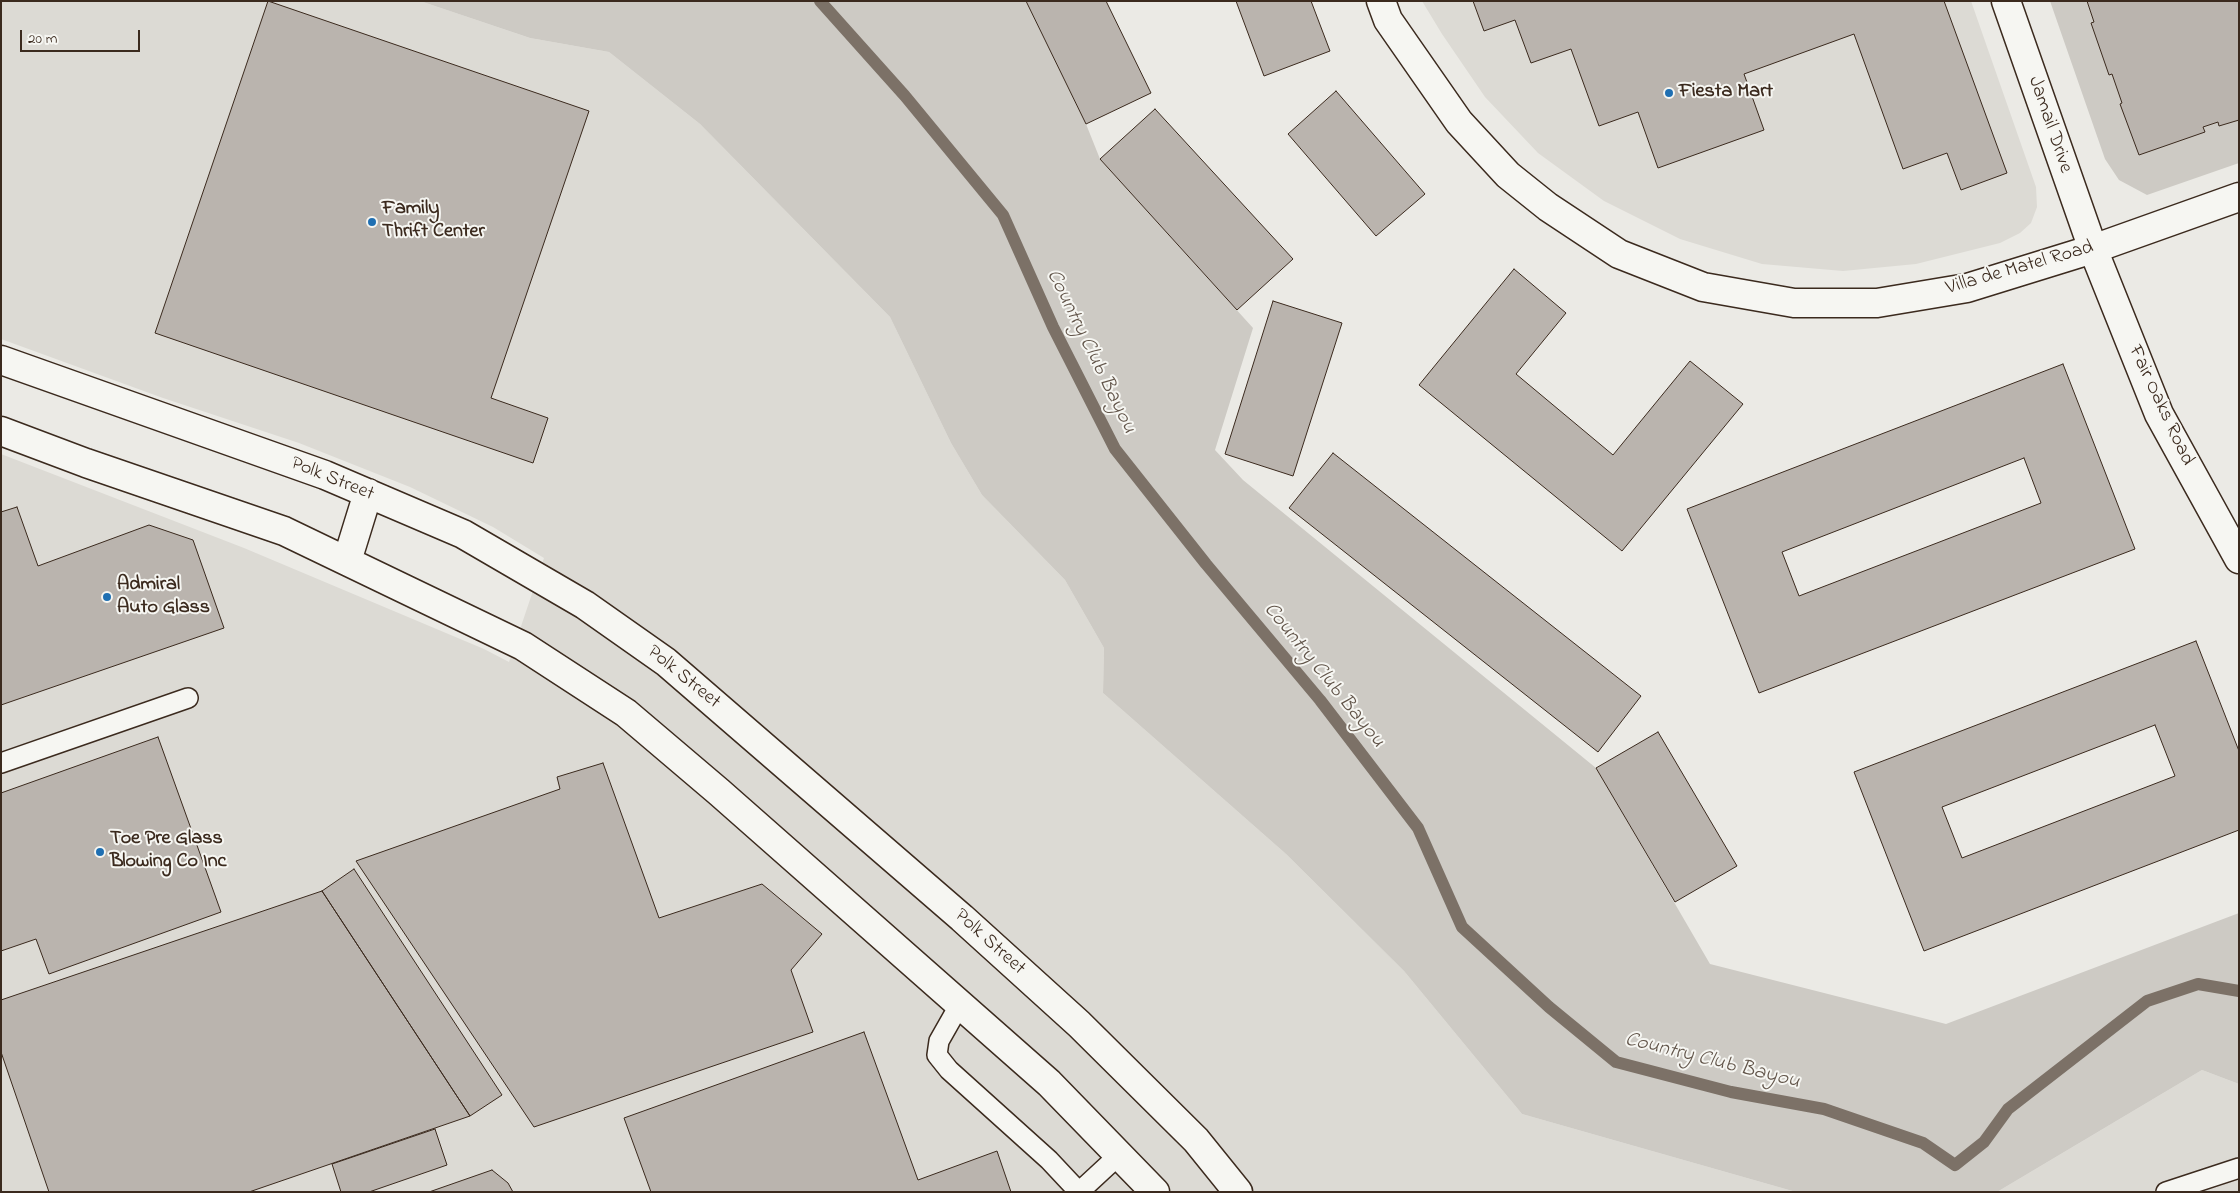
<!DOCTYPE html>
<style>
body{margin:0}
#map{position:relative;width:2240px;height:1193px;overflow:hidden;background:#ebeae5;font-family:"Indie Flower",sans-serif}
canvas{display:block}
.frame{position:absolute;inset:0;border:2px solid #3b2a1e;pointer-events:none}
.scale{position:absolute;left:20px;top:30px;width:120px;height:22px;box-sizing:border-box;border:2px solid #3b2a1e;border-top:0;padding-left:6px;font-size:15px;line-height:18px;white-space:nowrap;color:#3b2a1e;-webkit-text-stroke:4px #f6f6f2;paint-order:stroke}
</style>
<div id="map">
<canvas width="2240" height="1193"></canvas>
<div class="frame"></div>
<div class="scale">20 m</div>
</div>
<script>
const c = document.querySelector('canvas').getContext('2d');
c.lineJoin = 'round';
function paint(path, color) {
  c.fillStyle = color;
  c.fill(path, 'evenodd');
}
function shape(rows) {
  const path = new Path2D();
  for (const r of rows) {
    path.moveTo(r[0], r[1]);
    for (let i = 2; i < r.length; i += 2) path.lineTo(r[i], r[i + 1]);
  }
  return path;
}
function strokePath(path, color, width, dash) {
  c.strokeStyle = color;
  c.lineWidth = width;
  c.lineCap = dash ? 'butt' : 'round';
  c.setLineDash(dash || []);
  c.stroke(path);
}
function write(font, color, halo, rows, align = 'center') {
  c.font = font + ' "Indie Flower",sans-serif';
  c.lineWidth = 4;
  c.setLineDash([]);
  c.textBaseline = 'middle';
  c.strokeStyle = halo;
  c.fillStyle = color;
  for (const [text, x, y, turn = 0] of rows) {
    c.save();
    c.translate(x, y);
    c.rotate((+turn || 0) * Math.PI / 180);
    c.textAlign = isNaN(turn) ? turn : align;
    if (halo) c.strokeText(text, 0, 0);
    c.fillText(text, 0, 0);
    c.restore();
  }
}
const built = shape([
 [1,1,420,1,530,38,609,52,700,124,890,317,951,443,982,495,1065,580,1104,648,1103,693,1286,854,1404,971,1522,1114,1796,1192,1,1192,1,454,244,548,484,649,509,662,544,558,493,527,410,487,299,443,163,398,1,339],
 [1422,1,1971,1,2036,187,2037,207,2031,223,2020,233,2000,243,1916,264,1843,271,1762,264,1680,239,1604,201,1538,153,1485,97,1442,34],
 [2202,1070,2239,1084,2239,1192,1997,1192]
]);
const green = shape([
 [420,1,1026,1,1086,124,1100,159,1253,328,1215,450,1243,480,1596,768,1710,964,1946,1024,2239,913,2239,1084,2202,1070,1997,1192,1796,1192,1522,1114,1404,971,1286,854,1103,693,1104,648,1065,580,982,495,951,443,890,317,700,124,609,52,530,38],
 [2050,1,2239,1,2239,163,2147,195,2119,180,2105,159]
]);
const stream = shape([
 [820,1,905,96,1003,215,1053,327,1115,449,1206,564,1320,700,1418,828,1462,927,1549,1007,1616,1062,1731,1092,1824,1109,1923,1143,1955,1165,1984,1142,2008,1109,2147,1001,2198,984,2239,991]
]);
const building = shape([
 [268,1,589,111,491,398,548,418,533,463,155,333,268,1],
 [1026,1,1106,1,1151,93,1086,124,1026,1],
 [1236,1,1311,1,1330,51,1264,76,1236,1],
 [1473,1,1944,1,2007,173,1961,190,1947,153,1903,169,1854,34,1744,74,1764,130,1658,168,1638,112,1599,126,1571,49,1531,63,1515,20,1484,31,1473,1],
 [2087,1,2239,1,2239,120,2219,126,2218,122,2203,127,2205,132,2139,155,2120,104,2122,103,2112,74,2109,75,2091,23,2094,22,2087,1],
 [1336,91,1425,194,1376,236,1288,134,1336,91],
 [1155,109,1293,259,1237,310,1100,159,1155,109],
 [1514,269,1566,313,1516,374,1613,455,1690,361,1743,404,1622,551,1419,385,1514,269],
 [1273,301,1342,323,1293,476,1225,454,1273,301],
 [2063,364,2135,549,1759,693,1687,509,2063,364],
 [2024,458,2041,503,1799,596,1782,552,2024,458],
 [1333,453,1641,696,1598,752,1289,508,1333,453],
 [17,507,38,566,149,525,193,540,224,628,1,705,1,512,17,507],
 [2196,641,2239,751,2239,830,1924,951,1854,772,2196,641],
 [2155,725,2175,776,1962,858,1942,807,2155,725],
 [1658,732,1737,866,1675,902,1596,768,1658,732],
 [158,737,221,912,49,974,36,939,1,951,1,793,158,737],
 [603,763,659,918,762,884,822,934,791,970,813,1032,534,1127,356,861,560,789,557,777,603,763],
 [354,869,502,1095,470,1116,322,891,354,869],
 [322,891,470,1116,249,1192,49,1192,1,1052,1,1000,322,891],
 [864,1032,918,1180,997,1151,1011,1192,651,1192,624,1118,864,1032],
 [435,1129,447,1165,369,1192,341,1192,332,1164,435,1129],
 [492,1170,508,1183,513,1192,429,1192,492,1170]
]);
const lane = shape([
 [1,763,188,698],
 [960,1004,939,1041,937,1055,949,1070,1049,1160,1079,1192],
 [1079,1192,1119,1155],
 [2166,1192,2239,1168]
]);
const street = shape([
 [1381,1,1388,20,1459,122,1508,175,1548,207,1619,254,1703,287,1794,303,1877,303,1967,288,2093,249,2239,197]
]);
const secondary = shape([
 [2006,1,2093,249,2159,414,2239,559],
 [1,360,325,475,463,534,585,605,666,662,962,918,1079,1024,1196,1140,1238,1192],
 [1,431,86,463,284,531,523,646,626,713,719,792,1049,1083,1155,1192],
 [347,561,368,493]
]);
const markers = [
 [1669,93,5,"#1f6fb2"],
 [372,222,5,"#1f6fb2"],
 [107,597,5,"#1f6fb2"],
 [100,852,5,"#1f6fb2"]
];
const poiNames = [
 ["Fiesta Mart",1679,93],
 ["Family",382,210],
 ["Thrift Center",382,233],
 ["Admiral",117,586],
 ["Auto Glass",117,609],
 ["Toe Pre Glass",110,840],
 ["Blowing Co Inc",110,863]
];
const streetNames = [
 ["Jamail Drive",2049,125,71],
 ["Villa de Matel Road",2020,269,-16],
 ["Fair Oaks Road",2160,406,65],
 ["Polk Street",332,480,22],
 ["Polk Street",683,678,39],
 ["Polk Street",989,943,42]
];
const waterNames = [
 ["Country Club Bayou",1090,352,64],
 ["Country Club Bayou",1323,676,51],
 ["Country Club Bayou",1712,1062,14]
];
paint(built, '#dcdad4');
paint(green, '#cdcac4');
strokePath(stream, '#7c7167', 12);
paint(building, '#bab4ae');
strokePath(building, '#3b2a1e', 1);
strokePath(lane, '#3b2a1e', 22);
strokePath(street, '#3b2a1e', 31);
strokePath(secondary, '#3b2a1e', 31);
strokePath(lane, '#f6f6f2', 19);
strokePath(street, '#f6f6f2', 28);
strokePath(secondary, '#f6f6f2', 28);
for (const [x, y, r, color] of markers) {
  const dot = new Path2D();
  dot.arc(x, y, r, 0, 2 * Math.PI);
  c.fillStyle = color;
  c.fill(dot);
  strokePath(dot, '#f6f6f2', 2);
}
write('bold 20px', '#3b2a1e', '#f6f6f2', poiNames, 'left');
write('20px', '#3b2a1e', '#f6f6f2', streetNames);
write('italic 21px', '#615449', '#f6f6f2', waterNames);
</script>
